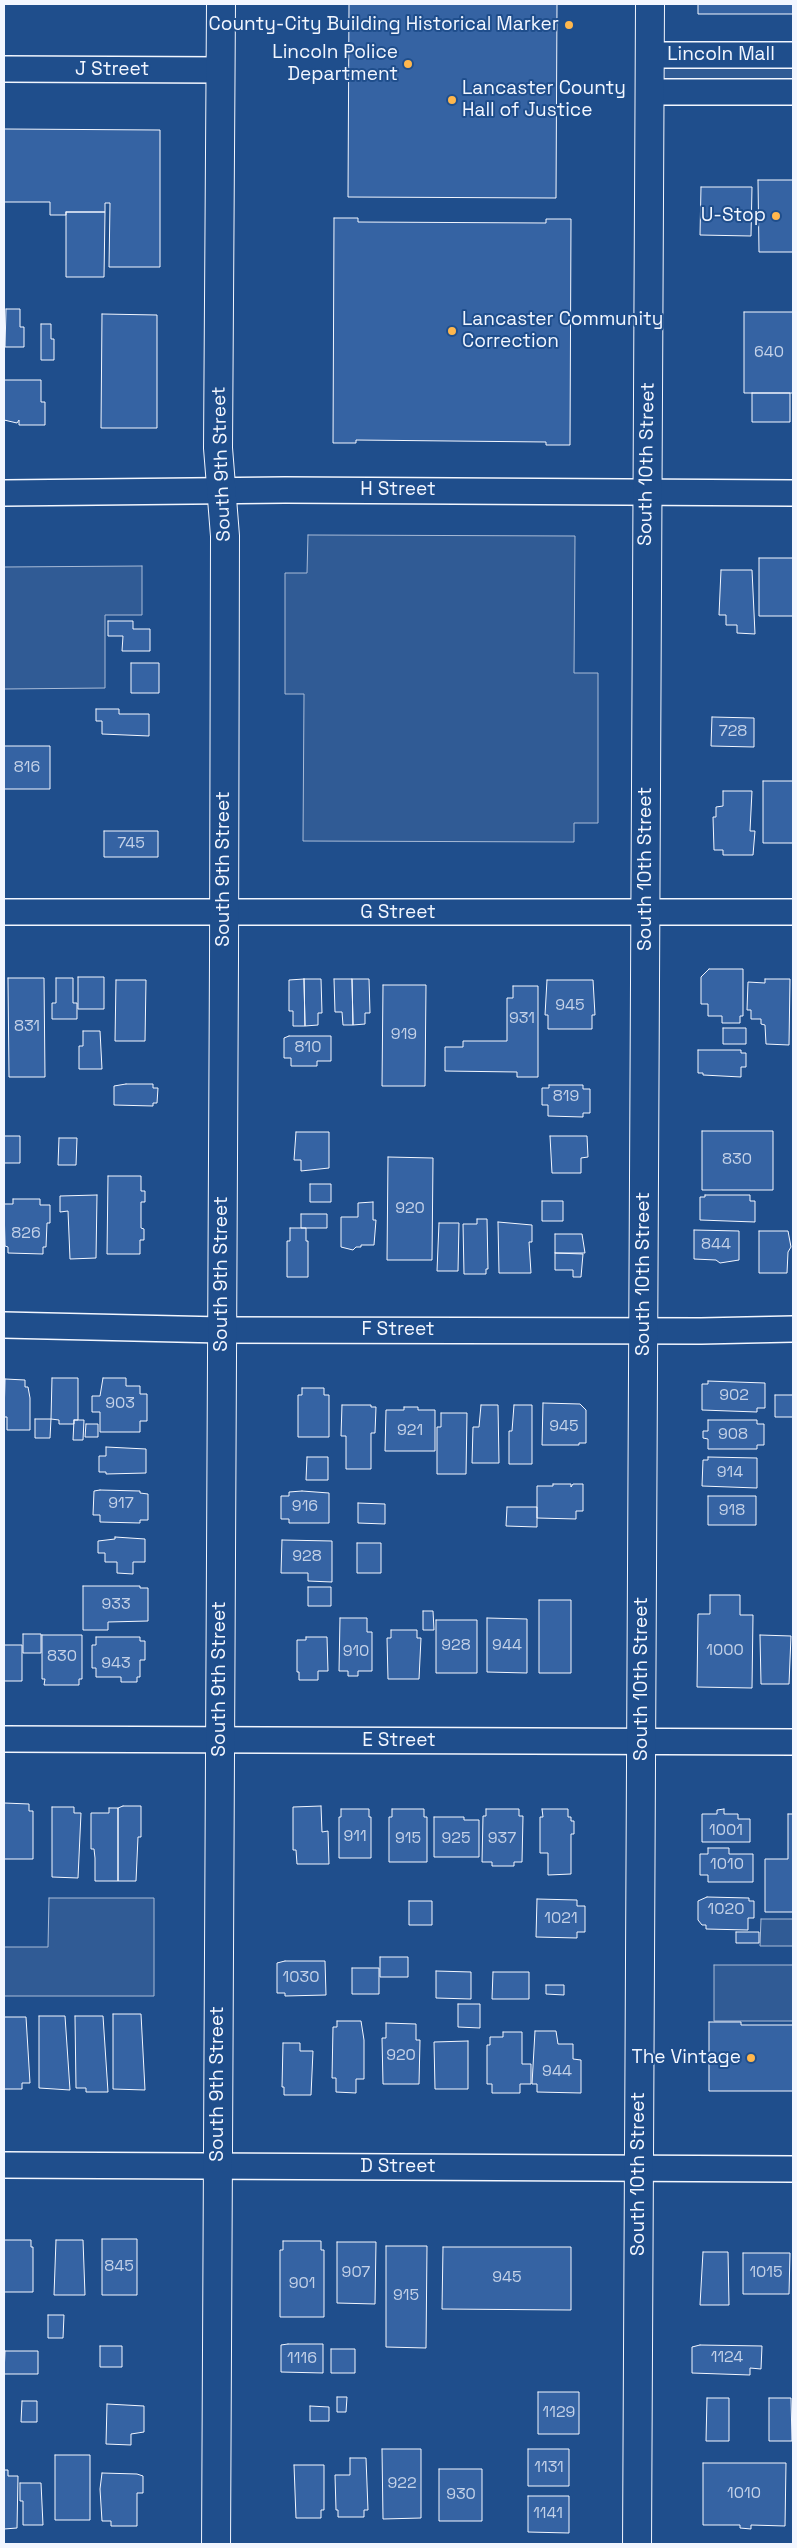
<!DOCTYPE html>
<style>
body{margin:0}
#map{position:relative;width:797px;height:2548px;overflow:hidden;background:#1f4e8c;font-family:"Space Grotesk",sans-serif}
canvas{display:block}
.frame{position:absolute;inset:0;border:5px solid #f2f6ff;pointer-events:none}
</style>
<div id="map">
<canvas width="797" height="2548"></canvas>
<div class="frame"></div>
</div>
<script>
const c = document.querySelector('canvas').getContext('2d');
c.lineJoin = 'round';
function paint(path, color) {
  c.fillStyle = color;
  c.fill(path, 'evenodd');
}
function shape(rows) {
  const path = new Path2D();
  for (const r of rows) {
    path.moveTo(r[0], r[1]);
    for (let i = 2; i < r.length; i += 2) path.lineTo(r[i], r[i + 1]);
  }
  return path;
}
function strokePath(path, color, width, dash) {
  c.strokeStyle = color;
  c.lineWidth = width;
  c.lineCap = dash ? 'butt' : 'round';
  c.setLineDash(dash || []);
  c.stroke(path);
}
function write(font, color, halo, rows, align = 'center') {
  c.font = font + ' "Space Grotesk",sans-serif';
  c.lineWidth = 4;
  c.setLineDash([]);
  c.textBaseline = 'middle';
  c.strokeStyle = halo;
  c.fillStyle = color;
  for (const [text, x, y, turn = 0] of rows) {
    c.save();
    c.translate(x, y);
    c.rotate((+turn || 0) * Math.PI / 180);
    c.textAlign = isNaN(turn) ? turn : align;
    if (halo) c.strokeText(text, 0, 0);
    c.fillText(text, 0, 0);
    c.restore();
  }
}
const built = shape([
 [650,55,793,55,793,92,650,92,650,55],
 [308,535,575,536,574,673,598,673,598,823,574,823,574,842,303,841,304,694,285,694,285,573,307,573,308,535],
 [142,566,142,615,105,615,105,688,4,689,4,567,142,566],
 [49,1898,154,1898,154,1996,4,1996,4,1947,48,1947,49,1898],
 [761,1919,793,1919,793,1946,760,1946,761,1919],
 [714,1965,793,1965,793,2021,714,2021,714,1965]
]);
const building = shape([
 [349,4,557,4,556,198,348,197,349,4],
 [698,4,793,4,793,14,698,14,698,4],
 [4,129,160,130,160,267,109,267,110,203,105,203,105,212,66,212,66,215,50,215,50,202,4,202,4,129],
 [758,180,793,180,793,252,759,252,758,180],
 [701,187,752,187,751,236,700,235,701,187],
 [66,212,105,212,104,277,66,277,66,212],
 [334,218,358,218,358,222,546,223,546,219,571,219,570,445,546,445,546,442,356,440,356,443,333,443,334,218],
 [6,309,20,309,20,327,24,327,24,347,5,347,6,309],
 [744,312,793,312,793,393,744,393,744,312],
 [102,314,157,315,157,428,101,428,102,314],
 [41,324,51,324,51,339,54,339,54,360,41,360,41,324],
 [4,380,41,380,41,402,45,402,45,425,19,425,19,420,17,423,4,420,4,380],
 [752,393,790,393,790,422,752,422,752,393],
 [759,558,793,558,793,616,759,616,759,558],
 [721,570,752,570,755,634,737,633,737,625,726,625,726,615,719,615,721,570],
 [108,621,133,621,133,629,150,629,150,651,122,651,123,636,108,636,108,621],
 [131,663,159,663,159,693,131,693,131,663],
 [96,709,119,709,119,714,149,714,149,736,102,734,102,721,96,721,96,709],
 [712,717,754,718,754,747,711,746,712,717],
 [4,746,50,746,50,789,4,789,4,746],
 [763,781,793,781,793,843,763,843,763,781],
 [723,791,752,791,750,831,755,831,753,855,723,855,723,850,714,850,713,817,716,817,716,807,723,806,723,791],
 [104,831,158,831,158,857,104,857,104,831],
 [709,969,743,969,743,1016,740,1016,740,1023,722,1023,722,1016,708,1016,708,1004,701,1004,701,977,709,969],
 [78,977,104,977,104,1009,78,1009,78,977],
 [8,978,44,978,45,1077,9,1077,8,978],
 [56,978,73,978,73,1003,77,1003,77,1019,52,1019,52,1003,56,1003,56,978],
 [304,979,305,1026,293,1026,293,1011,289,1011,289,980,304,979],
 [304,979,321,979,322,1013,318,1013,318,1025,305,1026,304,979],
 [334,979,352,979,353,1025,343,1025,342,1012,335,1012,334,979],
 [352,979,369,979,370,1013,365,1013,365,1024,353,1025,352,979],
 [765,979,790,979,789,1045,766,1044,765,1025,761,1024,761,1019,751,1019,751,1010,747,1010,748,982,765,983,765,979],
 [116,980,146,980,145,1041,115,1041,116,980],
 [547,980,593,980,595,1015,592,1015,592,1029,548,1029,548,1015,545,1015,547,980],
 [383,985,426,985,425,1086,382,1086,383,985],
 [513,986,538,986,538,1077,517,1077,517,1072,445,1071,445,1047,463,1047,463,1041,507,1041,507,998,513,998,513,986],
 [723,1028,746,1028,746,1044,723,1044,723,1028],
 [83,1031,100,1031,102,1069,79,1069,79,1046,83,1046,83,1031],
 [289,1036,331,1036,331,1061,317,1061,317,1066,291,1066,291,1058,284,1058,284,1038,289,1036],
 [698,1050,741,1050,741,1053,746,1053,746,1067,741,1067,741,1077,703,1075,703,1073,698,1073,698,1050],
 [126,1084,153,1084,153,1088,158,1088,157,1103,153,1103,153,1106,114,1105,114,1086,126,1084],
 [549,1085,583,1085,583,1089,590,1089,590,1113,583,1113,583,1117,548,1116,548,1105,542,1105,542,1088,549,1088,549,1085],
 [702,1131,773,1131,773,1190,702,1190,702,1131],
 [296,1132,329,1132,329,1168,301,1171,301,1160,294,1160,296,1132],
 [4,1136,20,1136,20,1163,4,1163,4,1136],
 [550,1136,587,1136,588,1157,581,1158,581,1173,552,1173,550,1136],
 [59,1138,77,1138,76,1165,58,1165,59,1138],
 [388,1157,433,1158,432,1260,387,1260,388,1157],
 [108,1176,141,1176,141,1191,145,1191,145,1202,141,1202,141,1228,144,1229,144,1240,140,1240,140,1254,107,1254,108,1176],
 [310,1184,331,1184,331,1202,310,1202,310,1184],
 [97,1195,96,1258,70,1259,68,1211,60,1212,60,1196,97,1195],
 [705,1195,750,1195,750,1201,755,1201,755,1222,700,1220,700,1197,705,1197,705,1195],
 [13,1199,40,1199,40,1205,50,1205,50,1223,47,1223,46,1247,43,1247,43,1254,8,1253,8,1247,5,1246,4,1204,13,1204,13,1199],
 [542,1201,563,1201,563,1221,542,1221,542,1201],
 [373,1202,373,1220,376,1220,374,1245,361,1245,361,1247,356,1247,353,1250,341,1247,341,1217,358,1217,358,1203,373,1202],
 [301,1214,327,1214,327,1228,301,1228,301,1214],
 [477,1219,487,1219,488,1269,486,1269,486,1274,464,1274,463,1224,477,1224,477,1219],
 [498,1222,532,1225,532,1242,529,1242,531,1273,499,1273,498,1222],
 [439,1223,459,1223,458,1271,437,1271,439,1223],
 [290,1228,306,1228,306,1241,308,1241,308,1277,287,1277,287,1241,290,1241,290,1228],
 [694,1230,739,1231,739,1260,720,1263,716,1260,694,1259,694,1230],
 [759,1231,788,1231,791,1247,788,1252,787,1273,759,1273,759,1231],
 [555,1234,582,1234,585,1253,555,1253,555,1234],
 [555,1253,583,1254,581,1277,573,1277,573,1270,555,1270,555,1253],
 [52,1378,78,1378,78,1420,74,1420,74,1424,59,1424,59,1420,51,1419,52,1378],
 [103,1378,126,1378,126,1386,140,1386,140,1394,147,1394,147,1421,140,1421,140,1432,100,1432,100,1412,92,1412,92,1396,100,1396,103,1378],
 [5,1379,25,1380,25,1387,28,1387,30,1398,30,1430,7,1430,7,1417,4,1417,5,1379],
 [708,1381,765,1383,765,1408,757,1408,757,1412,702,1410,702,1384,708,1384,708,1381],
 [302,1388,324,1388,324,1395,329,1395,329,1437,298,1437,298,1395,302,1395,302,1388],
 [775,1395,793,1395,793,1417,775,1417,775,1395],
 [543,1403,580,1404,586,1410,586,1443,579,1443,579,1445,542,1445,543,1403],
 [342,1405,371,1405,371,1407,376,1407,375,1433,371,1433,371,1469,346,1469,346,1436,341,1436,342,1405],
 [481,1405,498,1405,499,1463,472,1463,473,1427,479,1427,481,1405],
 [514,1405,532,1405,532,1464,509,1464,509,1431,512,1431,514,1405],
 [404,1407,418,1407,418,1410,435,1410,435,1451,385,1451,386,1410,404,1410,404,1407],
 [441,1413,467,1413,466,1474,437,1474,437,1427,441,1427,441,1413],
 [35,1419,51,1419,50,1438,35,1438,35,1419],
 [74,1420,84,1420,83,1440,73,1440,74,1420],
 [708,1420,757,1420,757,1424,764,1424,764,1445,757,1445,757,1449,708,1449,708,1439,703,1438,703,1431,708,1431,708,1420],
 [86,1424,98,1424,98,1437,85,1437,86,1424],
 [106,1447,146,1449,146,1473,106,1474,106,1472,99,1472,99,1456,106,1456,106,1447],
 [307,1457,328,1457,328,1480,306,1480,307,1457],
 [708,1457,757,1458,757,1488,702,1486,703,1460,708,1460,708,1457],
 [553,1484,571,1484,571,1487,573,1484,583,1484,583,1511,576,1511,576,1519,537,1518,537,1486,553,1486,553,1484],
 [100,1490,140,1491,140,1493,148,1494,148,1520,140,1520,140,1523,100,1522,100,1515,93,1515,94,1491,100,1490],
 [302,1491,329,1493,329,1523,289,1523,289,1519,281,1519,281,1496,289,1496,289,1492,302,1491],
 [708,1496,756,1496,756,1525,708,1525,708,1496],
 [358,1503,385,1504,385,1524,358,1523,358,1503],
 [507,1507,537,1507,537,1527,506,1526,507,1507],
 [115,1537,145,1539,145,1562,133,1562,133,1574,117,1573,117,1562,105,1562,105,1553,98,1553,98,1541,115,1539,115,1537],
 [282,1540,332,1541,332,1582,308,1581,308,1573,281,1573,282,1540],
 [357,1543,381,1543,381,1573,357,1573,357,1543],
 [83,1586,140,1586,140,1588,148,1588,148,1621,108,1622,108,1630,83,1630,83,1586],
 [308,1587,331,1587,331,1606,308,1606,308,1587],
 [710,1595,740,1595,740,1615,753,1615,752,1688,697,1687,698,1614,710,1614,710,1595],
 [539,1600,571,1600,571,1673,539,1673,539,1600],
 [423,1611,433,1611,434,1630,423,1630,423,1611],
 [340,1618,367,1618,367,1632,372,1632,372,1671,358,1671,358,1676,348,1676,348,1671,339,1671,340,1618],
 [487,1618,527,1619,527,1673,487,1672,487,1618],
 [436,1620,477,1620,477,1673,436,1673,436,1620],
 [391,1630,417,1630,417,1638,421,1638,419,1679,388,1679,387,1638,391,1638,391,1630],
 [23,1634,41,1634,41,1653,23,1653,23,1634],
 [42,1635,82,1635,82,1679,79,1679,79,1685,44,1685,45,1679,42,1679,42,1635],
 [760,1635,791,1636,789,1684,761,1684,760,1635],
 [96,1637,140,1637,140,1641,145,1641,145,1660,140,1660,140,1677,137,1677,137,1682,121,1682,121,1677,96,1677,96,1668,92,1668,92,1645,96,1645,96,1637],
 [306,1637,327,1637,328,1671,318,1671,318,1680,299,1680,299,1672,297,1672,297,1640,306,1640,306,1637],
 [4,1645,22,1645,22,1681,4,1681,4,1645],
 [4,1803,29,1804,29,1811,33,1811,33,1859,4,1859,4,1803],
 [123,1806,141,1806,141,1837,138,1837,136,1881,118,1881,118,1808,123,1806],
 [321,1806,322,1832,328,1831,329,1864,297,1864,296,1850,293,1850,293,1807,321,1806],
 [52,1807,74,1807,74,1813,81,1813,78,1878,52,1877,52,1807],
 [109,1808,118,1808,118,1881,95,1881,95,1858,94,1849,91,1849,91,1813,109,1813,109,1808],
 [341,1809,369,1809,369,1817,371,1817,371,1858,339,1858,339,1817,341,1817,341,1809],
 [392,1809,424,1809,424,1817,427,1817,427,1862,389,1862,389,1817,392,1817,392,1809],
 [486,1809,519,1809,519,1816,523,1816,522,1862,514,1862,514,1866,492,1866,492,1862,482,1862,483,1816,486,1816,486,1809],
 [542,1809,568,1809,568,1817,571,1817,571,1821,574,1821,574,1834,571,1834,571,1874,548,1875,548,1853,540,1853,540,1817,543,1817,542,1809],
 [724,1809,724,1814,738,1814,738,1819,750,1819,750,1842,702,1842,702,1814,717,1814,717,1810,724,1809],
 [788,1814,793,1814,793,1912,765,1912,765,1859,788,1859,788,1814],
 [434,1817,464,1817,464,1820,479,1820,479,1857,434,1857,434,1817],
 [708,1848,729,1848,729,1854,753,1854,753,1882,708,1882,708,1875,700,1875,700,1854,708,1854,708,1848],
 [707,1897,749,1898,749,1901,754,1901,754,1918,748,1918,748,1930,706,1929,706,1925,702,1925,698,1920,698,1901,707,1897],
 [537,1899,577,1900,577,1906,585,1906,585,1932,577,1932,577,1938,536,1937,537,1899],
 [409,1901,432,1901,432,1925,409,1925,409,1901],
 [736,1932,759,1932,759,1943,736,1943,736,1932],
 [380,1957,408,1957,408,1977,380,1977,380,1957],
 [285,1961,325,1961,326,1995,285,1996,285,1993,277,1993,277,1963,285,1961],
 [352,1968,379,1968,379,1994,352,1994,352,1968],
 [436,1971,471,1972,471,1999,436,1998,436,1971],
 [493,1972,529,1972,529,1999,492,1999,493,1972],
 [546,1985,564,1985,564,1995,546,1994,546,1985],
 [458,2004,480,2004,480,2028,458,2027,458,2004],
 [113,2014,141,2014,145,2090,113,2089,113,2014],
 [39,2016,65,2016,70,2090,39,2088,39,2016],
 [75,2016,103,2016,108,2092,86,2092,86,2088,76,2088,75,2016],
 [4,2017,26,2017,30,2083,22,2083,22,2089,4,2089,4,2017],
 [337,2021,361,2021,364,2040,364,2079,356,2079,356,2093,336,2092,336,2078,332,2078,333,2027,337,2027,337,2021],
 [709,2022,741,2022,741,2025,793,2025,793,2091,709,2091,709,2022],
 [386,2023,416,2024,416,2040,420,2040,419,2084,383,2084,382,2038,386,2038,386,2023],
 [535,2031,556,2031,558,2044,573,2044,573,2059,581,2060,581,2093,537,2092,537,2084,532,2084,535,2031],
 [503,2032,522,2032,522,2064,531,2064,531,2084,520,2084,520,2093,492,2093,492,2084,487,2084,487,2045,490,2045,490,2037,503,2037,503,2032],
 [468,2041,468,2089,435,2089,434,2042,468,2041],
 [283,2043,300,2043,300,2051,313,2051,311,2095,284,2095,284,2087,282,2087,283,2043],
 [102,2239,137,2239,137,2295,102,2295,102,2239],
 [4,2240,31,2240,31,2247,33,2247,33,2292,4,2292,4,2240],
 [56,2240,83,2240,85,2295,54,2295,56,2240],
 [283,2241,321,2241,321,2250,324,2250,324,2317,280,2317,280,2250,283,2250,283,2241],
 [337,2242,376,2242,375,2304,337,2303,337,2242],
 [386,2246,427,2246,426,2348,386,2347,386,2246],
 [443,2247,571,2247,571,2310,442,2309,443,2247],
 [703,2252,728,2252,729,2305,700,2305,703,2252],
 [743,2253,790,2253,789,2294,743,2294,743,2253],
 [48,2315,64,2315,63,2338,48,2338,48,2315],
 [288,2344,323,2344,323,2373,281,2372,281,2345,288,2344],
 [700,2345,762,2346,761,2369,750,2368,750,2375,692,2373,692,2347,700,2345],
 [100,2346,122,2346,122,2367,100,2367,100,2346],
 [331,2349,355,2349,355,2373,331,2373,331,2349],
 [5,2351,38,2351,38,2374,4,2374,5,2351],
 [538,2392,579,2392,579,2434,538,2434,538,2392],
 [337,2397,347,2397,346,2412,337,2412,337,2397],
 [707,2398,729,2398,729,2441,706,2441,707,2398],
 [769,2398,791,2398,792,2441,769,2441,769,2398],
 [22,2401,37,2401,37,2422,21,2422,22,2401],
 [107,2404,144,2406,144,2432,131,2434,131,2445,106,2444,107,2404],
 [310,2406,329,2407,329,2421,310,2421,310,2406],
 [382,2449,421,2449,421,2518,383,2519,382,2449],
 [528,2449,569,2449,569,2486,528,2486,528,2449],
 [55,2455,90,2455,90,2520,55,2520,55,2455],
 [350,2458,366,2458,368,2510,364,2510,364,2517,338,2517,338,2510,336,2510,335,2475,350,2475,350,2458],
 [703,2463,786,2463,785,2526,751,2525,751,2529,740,2528,740,2525,703,2525,703,2463],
 [294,2465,324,2465,324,2510,321,2510,321,2518,296,2518,294,2465],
 [439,2469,482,2469,482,2521,439,2521,439,2469],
 [4,2470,8,2470,8,2476,18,2476,17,2528,4,2529,4,2470],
 [102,2473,137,2474,143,2476,143,2493,137,2493,137,2526,111,2526,111,2521,102,2521,100,2489,102,2473],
 [20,2483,41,2483,43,2525,23,2525,23,2501,20,2501,20,2483],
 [528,2496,569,2496,569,2533,528,2532,528,2496]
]);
const minor = shape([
 [650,55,793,55],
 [4,69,221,70],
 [650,92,793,92],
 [4,493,285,490,793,493],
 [4,912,793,912],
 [4,1325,221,1330,701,1331,793,1329],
 [4,1739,793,1742],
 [4,2165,793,2169]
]);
const major = shape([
 [216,2544,224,960,225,536,218,448,221,4],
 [637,2544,650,4]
]);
const markers = [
 [569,25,5,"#ffb74d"],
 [408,64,5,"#ffb74d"],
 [452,100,5,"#ffb74d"],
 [776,216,5,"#ffb74d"],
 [452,331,5,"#ffb74d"],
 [751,2058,5,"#ffb74d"]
];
const numberNames = [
 ["640",769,353],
 ["728",733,732],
 ["816",27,768],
 ["745",131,844],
 ["945",570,1006],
 ["931",522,1019],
 ["831",27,1027],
 ["919",404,1035],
 ["810",308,1048],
 ["819",566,1097],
 ["830",737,1160],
 ["920",410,1209],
 ["826",26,1234],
 ["844",716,1245],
 ["902",734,1396],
 ["903",120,1404],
 ["945",564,1427],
 ["921",410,1431],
 ["908",733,1435],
 ["914",730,1473],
 ["917",121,1504],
 ["916",305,1507],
 ["918",732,1511],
 ["928",307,1557],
 ["933",116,1605],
 ["928",456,1646],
 ["944",507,1646],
 ["1000",725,1651],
 ["910",356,1652],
 ["830",62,1657],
 ["943",116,1664],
 ["1001",726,1831],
 ["911",355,1837],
 ["915",408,1839],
 ["925",456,1839],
 ["937",502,1839],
 ["1010",727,1865],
 ["1020",726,1910],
 ["1021",561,1919],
 ["1030",301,1978],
 ["920",401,2056],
 ["944",557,2072],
 ["845",119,2267],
 ["907",356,2273],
 ["1015",766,2273],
 ["945",507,2278],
 ["901",302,2284],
 ["915",406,2296],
 ["1124",727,2358],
 ["1116",302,2359],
 ["1129",559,2413],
 ["1131",549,2468],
 ["922",402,2484],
 ["1010",744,2494],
 ["930",461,2495],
 ["1141",548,2514]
];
const poiNames = [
 ["County-City Building Historical Marker",559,25],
 ["Lincoln Police",398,53],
 ["Department",398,75],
 ["Lancaster County",462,89,"left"],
 ["Hall of Justice",462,111,"left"],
 ["U-Stop",766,216],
 ["Lancaster Community",462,320,"left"],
 ["Correction",462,342,"left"],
 ["The Vintage",741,2058]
];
const streetNames = [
 ["Lincoln Mall",721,55],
 ["J Street",112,70],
 ["South 9th Street",222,464,-92],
 ["South 10th Street",647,464,-89],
 ["H Street",398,490],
 ["South 9th Street",224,869,-90],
 ["South 10th Street",646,869,-90],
 ["G Street",398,913],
 ["South 9th Street",222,1274,-90],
 ["South 10th Street",644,1274,-90],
 ["F Street",398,1330],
 ["South 9th Street",220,1679,-90],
 ["South 10th Street",642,1679,-90],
 ["E Street",399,1741],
 ["South 9th Street",218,2084,-90],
 ["D Street",398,2167],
 ["South 10th Street",639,2174,-90]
];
paint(built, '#305b95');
strokePath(built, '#a8bbd7', 1);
paint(building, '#3563a3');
strokePath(building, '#f2f6ff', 1);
strokePath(minor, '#f2f6ff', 28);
strokePath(major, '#f2f6ff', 30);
strokePath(minor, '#1f4e8c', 25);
strokePath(major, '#1f4e8c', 28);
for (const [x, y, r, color] of markers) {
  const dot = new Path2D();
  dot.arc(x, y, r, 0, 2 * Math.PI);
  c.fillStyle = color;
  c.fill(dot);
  strokePath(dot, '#1f4e8c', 2);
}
write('16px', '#c3d1e8', null, numberNames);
write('19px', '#f2f6ff', '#1f4e8c', poiNames, 'right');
write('19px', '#f2f6ff', '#1f4e8c', streetNames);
</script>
